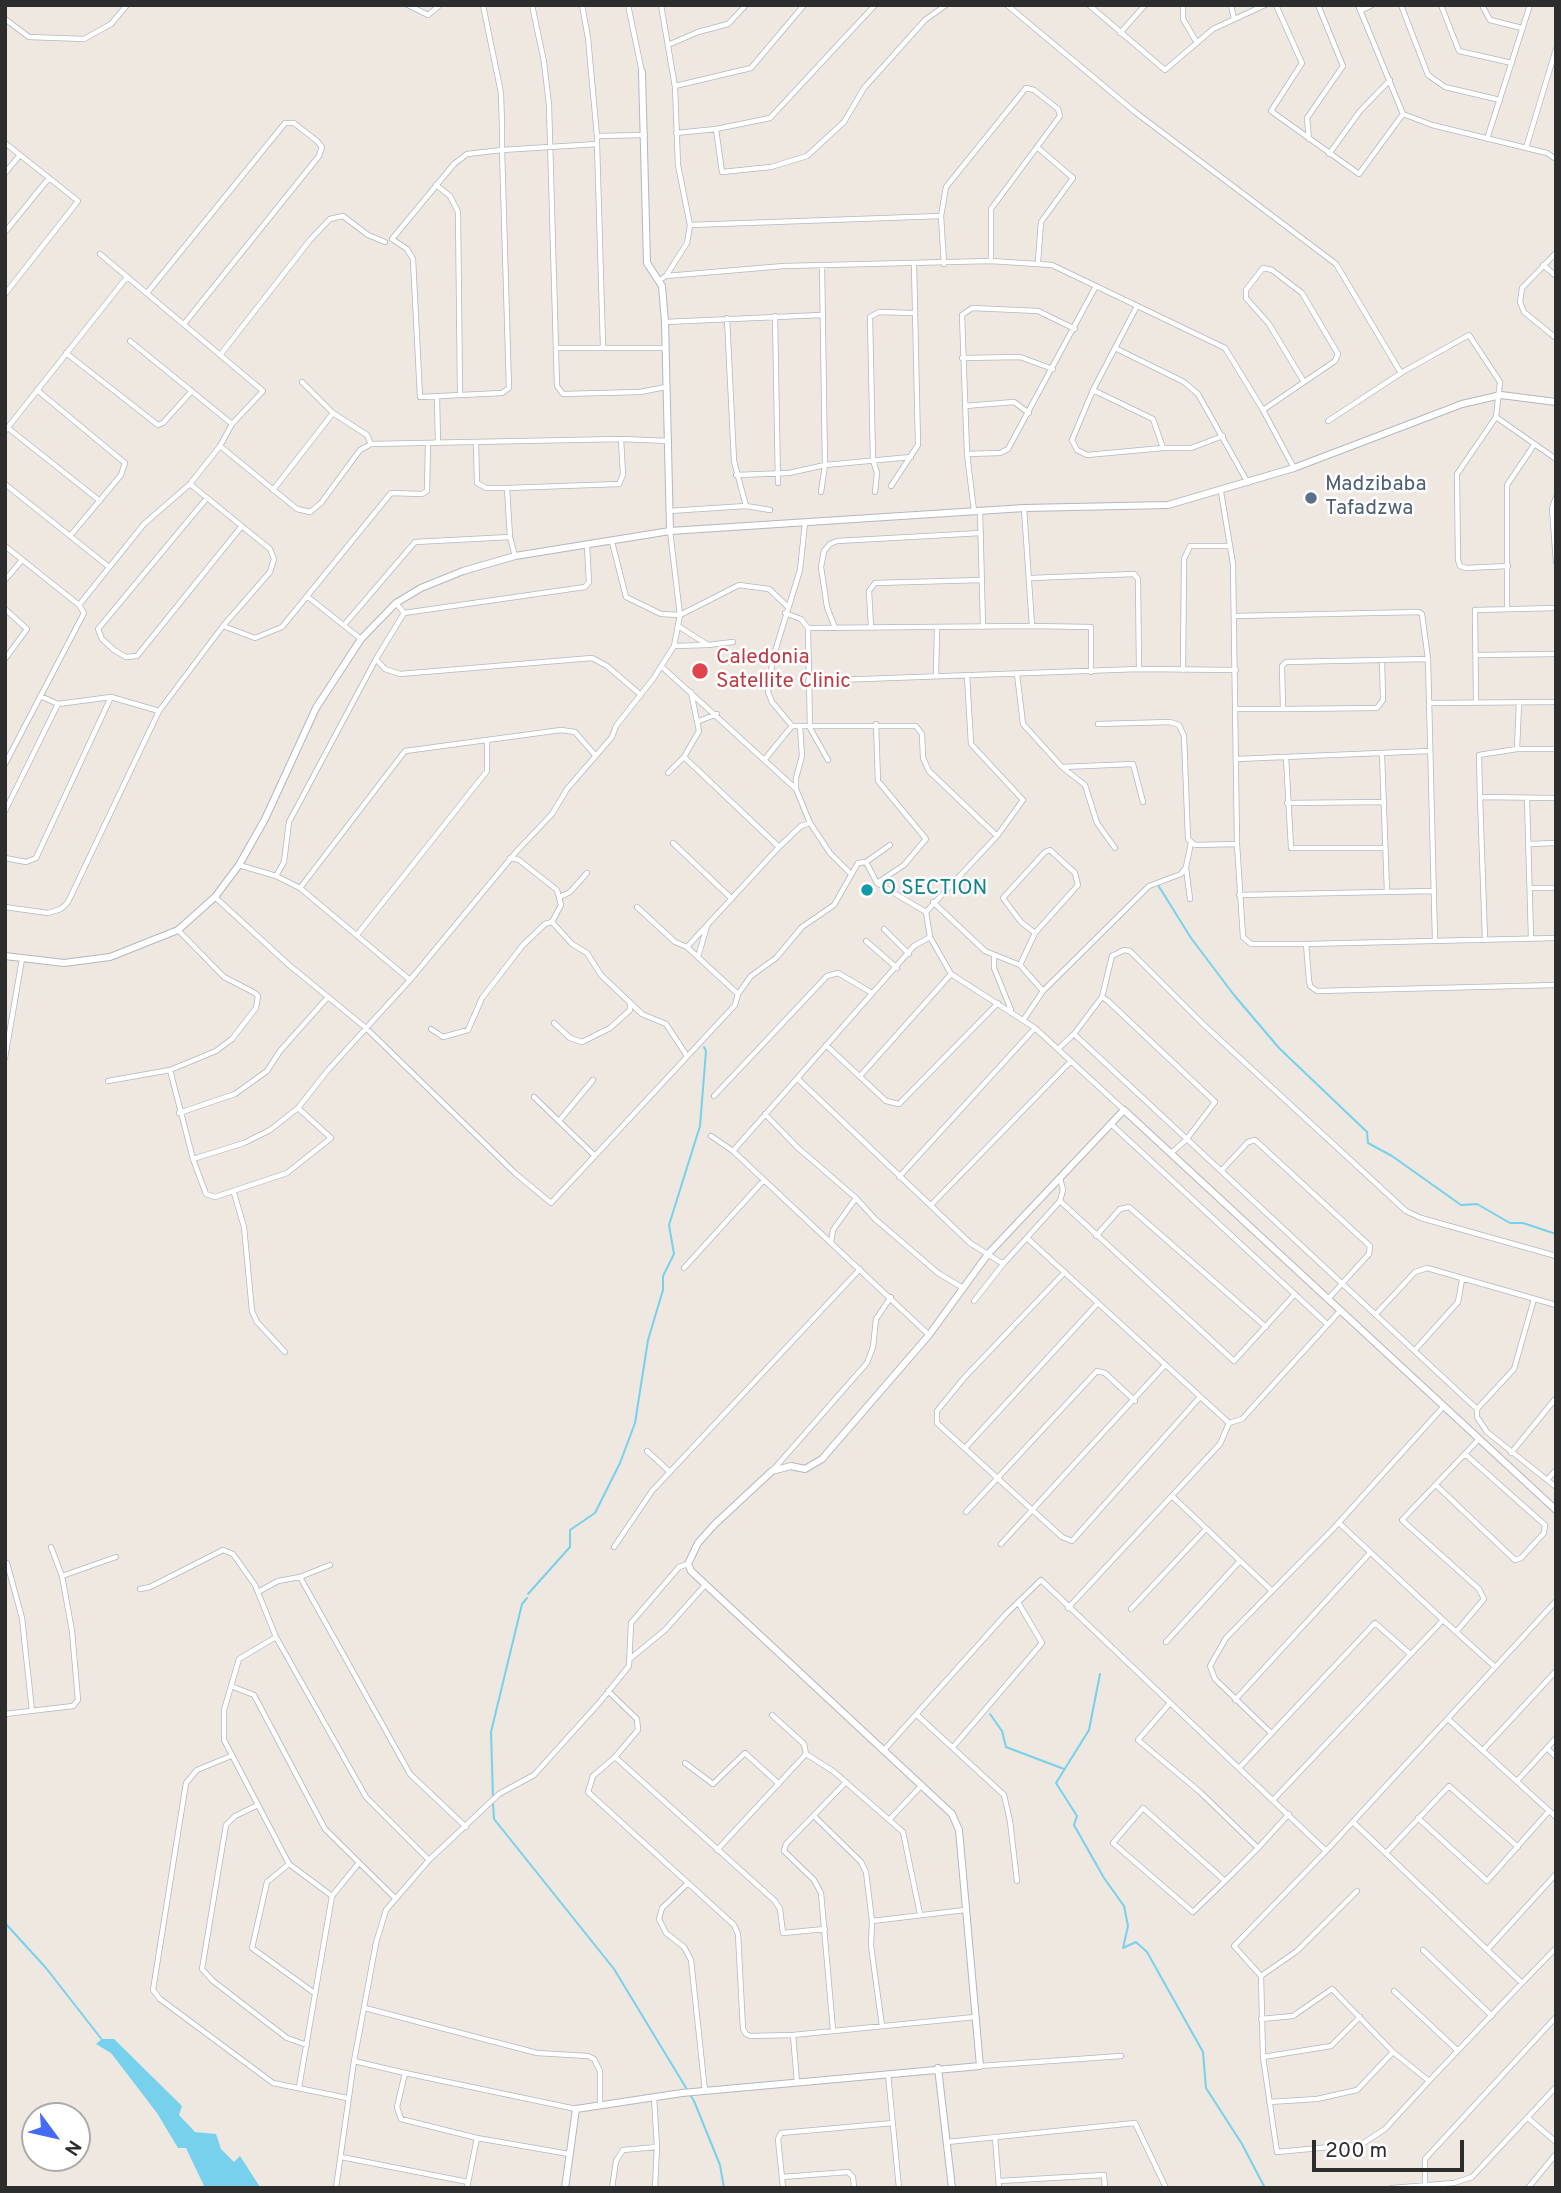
<!DOCTYPE html>
<style>
body{margin:0}
#map{position:relative;width:1561px;height:2193px;overflow:hidden;background:#eee8e0;font-family:Overpass,sans-serif}
canvas{display:block}
.frame{position:absolute;inset:0;border:7px solid #2d2d2d;pointer-events:none}
.north{position:absolute;left:21px;top:2102px;width:70px;height:70px;box-sizing:border-box;background:#fff;border:2px solid #ababab;border-radius:50%;rotate:123deg;font-size:19px;font-weight:700;line-height:28px;text-align:center;color:#2d2d2d}
.north::after{content:'';display:block;margin:auto;width:24px;height:32px;background:#456bf6;clip-path:polygon(50% 0,100% 100%,50% 72%,0 100%)}
.scale{position:absolute;left:1312px;top:2140px;width:152px;height:32px;box-sizing:border-box;border:4px solid #2d2d2d;border-top:0;padding-left:9px;font-size:21px;line-height:24px;white-space:nowrap;color:#2d2d2d;-webkit-text-stroke:5px #fff;paint-order:stroke}
</style>
<div id="map">
<canvas width="1561" height="2193"></canvas>
<div class="frame"></div>
<div class="north">N</div>
<div class="scale">200 m</div>
</div>
<script>
const c = document.querySelector('canvas').getContext('2d');
c.lineJoin = 'round';
function paint(path, color) {
  c.fillStyle = color;
  c.fill(path, 'evenodd');
}
function shape(rows) {
  const path = new Path2D();
  for (const r of rows) {
    path.moveTo(r[0], r[1]);
    for (let i = 2; i < r.length; i += 2) path.lineTo(r[i], r[i + 1]);
  }
  return path;
}
function strokePath(path, color, width, dash) {
  c.strokeStyle = color;
  c.lineWidth = width;
  c.lineCap = dash ? 'butt' : 'round';
  c.setLineDash(dash || []);
  c.stroke(path);
}
function write(font, color, halo, rows, align = 'center') {
  c.font = font + ' Overpass,sans-serif';
  c.lineWidth = 5;
  c.setLineDash([]);
  c.textBaseline = 'middle';
  c.strokeStyle = halo;
  c.fillStyle = color;
  for (const [text, x, y, turn = 0] of rows) {
    c.save();
    c.translate(x, y);
    c.rotate((+turn || 0) * Math.PI / 180);
    c.textAlign = isNaN(turn) ? turn : align;
    if (halo) c.strokeText(text, 0, 0);
    c.fillText(text, 0, 0);
    c.restore();
  }
}
const water = shape([
 [102,2039,114,2039,182,2106,179,2115,195,2132,216,2134,221,2149,234,2162,240,2156,260,2187,270,2188,205,2188,186,2148,178,2148,157,2113,111,2053,96,2044]
]);
const stream = shape([
 [1158,885,1191,938,1234,995,1279,1048,1367,1132,1368,1143,1392,1156,1461,1205,1477,1204,1510,1223,1523,1223,1556,1234],
 [528,1594,570,1547,570,1530,595,1513,620,1463,635,1423,648,1340,663,1290,663,1276,674,1254,669,1225,700,1126,706,1051,704,1047],
 [1100,1674,1089,1730,1056,1783,1077,1816,1074,1825,1104,1878,1124,1906,1128,1926,1123,1948,1136,1942,1147,1952,1203,2052,1206,2088,1242,2144,1265,2188],
 [990,1714,1002,1731,1006,1747,1064,1769],
 [493,1798,491,1732,522,1604,527,1598],
 [493,1803,494,1819,614,1969,694,2101,720,2165,724,2188],
 [5,1923,46,1968,103,2041]
]);
const street = shape([
 [408,5,428,15,440,5],
 [483,5,501,93,502,126,502,150,509,388,502,393,420,397,413,259,407,249,392,239,454,164,467,154,502,150,597,144,597,136,645,135],
 [532,5,544,62,549,105,557,386,563,394,640,392,666,387],
 [582,5,588,38,597,136],
 [628,5,642,72],
 [661,5,675,87,678,165,690,225,687,243,666,276],
 [1007,5,1135,112,1336,264,1401,373],
 [1089,5,1165,70,1213,29,1265,5],
 [1183,5,1183,19,1197,43],
 [1231,5,1234,19],
 [1276,5,1302,63,1271,111,1359,174,1403,114],
 [1358,5,1403,114,1432,125,1547,153,1556,159],
 [1401,5,1428,75,1445,87,1500,100],
 [1441,5,1459,51,1512,63],
 [1482,5,1490,20,1522,28],
 [1360,11,1372,5],
 [5,19,29,37,84,39,111,24,127,5],
 [1120,33,1145,5],
 [668,45,698,32,728,24,746,5],
 [675,86,751,68,804,5],
 [716,129,722,172,771,167,807,156,844,122,864,88,925,20,946,5],
 [676,133,716,129,770,118,875,5],
 [1309,139,1307,118,1343,66,1318,5],
 [1487,139,1530,5],
 [5,143,78,201,5,294],
 [597,144,603,346],
 [1037,147,1073,178,1041,222,1038,262],
 [1526,148,1556,49],
 [1329,154,1360,111,1390,80],
 [5,173,20,155],
 [436,185,450,196,458,212,460,394],
 [690,225,941,216],
 [5,232,49,178],
 [1556,253,1522,288,1520,302,1524,312,1556,338],
 [944,264,941,216,946,187,1026,88,1034,90,1058,109,1060,116,991,209,991,261],
 [1543,265,1556,276],
 [660,280,666,276,784,266,991,261,1052,265,1225,348,1263,410,1294,468],
 [147,293,285,123,294,123,317,141,322,147,319,156,184,324],
 [775,316,778,483],
 [727,318,734,461,746,506],
 [665,322,821,315],
 [130,341,232,424],
 [556,348,665,348],
 [1115,348,1184,382,1198,394,1248,483],
 [66,353,158,425,163,423,190,393],
 [221,354,310,240,330,219,343,216,368,235,385,242],
 [962,358,1020,357,1053,369],
 [37,390,125,463,121,475,70,536],
 [1093,390,1153,419,1163,448,1087,455,1077,450,1072,440,1093,390,1137,306],
 [437,397,438,443],
 [965,406,1014,402,1029,413],
 [1263,410,1335,361,1338,354,1302,293,1272,270,1263,268,1246,290,1246,298,1269,324,1304,382],
 [333,413,367,435,371,444],
 [1496,417,1457,474,1458,560,1460,566,1466,568,1508,566],
 [1328,421,1401,373,1469,335,1500,382,1496,417,1556,459],
 [8,428,100,501],
 [5,431,127,277],
 [476,442,477,483,486,488,507,488,619,484,623,475,621,439],
 [220,446,297,509,310,512,321,503,360,450,371,444,621,439,669,441],
 [1163,448,1191,448,1223,436],
 [967,454,1000,453,1008,449,1096,286],
 [736,475,789,473,825,465,911,457],
 [5,484,109,567],
 [891,486,918,445,914,264],
 [507,488,510,537,515,556],
 [273,490,333,413,302,382],
 [821,492,825,465,822,266],
 [875,492,877,473,873,460,870,317,879,312,913,313],
 [1221,492,1233,564,1237,844,1243,937,1251,944,1306,944,1556,938],
 [1556,497,1552,508,1556,562],
 [207,498,98,629,102,639,114,650,126,657,137,656,241,527],
 [669,511,746,506,770,510],
 [974,511,967,454,962,315,972,308,1038,311,1075,329],
 [980,511,983,627],
 [805,523,800,570,773,658,768,692,772,702,792,726,916,726,922,734,923,758,929,771,997,836],
 [612,542,626,597,661,614,680,615,739,585,769,589,787,606],
 [5,546,79,605,84,613,5,764],
 [1031,578,1134,574,1138,579,1139,669],
 [5,580,22,560],
 [308,597,361,639],
 [396,603,404,613,585,587,589,582,587,546],
 [79,605,144,524,190,484,220,446,232,424,263,391,100,254],
 [1507,608,1507,485,1534,445],
 [5,609,27,629,5,659],
 [785,613,801,619,808,628,810,728,828,760],
 [1235,616,1419,612,1422,614,1428,659,1435,940],
 [344,625,415,542,510,537],
 [223,626,255,638,282,627,391,493,422,494,427,491,428,443],
 [678,626,708,645,733,642],
 [1032,626,1091,627,1091,672],
 [871,627,869,591,875,583,982,580],
 [808,628,1032,626,1024,508],
 [835,628,827,607,821,567,824,551,830,544,837,541,981,533],
 [674,646,707,645],
 [1477,655,1556,654],
 [376,659,385,669,400,674,592,658,607,666,641,695],
 [1382,660,1383,700,1377,708,1283,709,1282,666,1286,662,1428,659],
 [661,666,796,789,810,823,830,853,851,874],
 [1183,670,1184,559,1190,546,1230,546],
 [1017,674,1023,724,1062,767,1133,764,1143,802],
 [936,676,937,629],
 [967,676,971,744,1023,800,997,836,926,912,930,937,951,974,1035,1028,1124,1110],
 [808,681,1139,669,1236,670],
 [40,696,58,704,111,697,159,711],
 [1429,703,1556,702],
 [1476,703,1475,610,1556,608],
 [1519,703,1517,749,1556,749],
 [1235,709,1283,709],
 [699,721,717,714],
 [876,724,878,781,926,839,904,865,877,883],
 [1098,724,1170,722,1179,725,1184,736,1188,839,1195,845,1237,844],
 [1517,749,1479,755,1480,797,1556,798],
 [1382,755,1387,892],
 [684,757,779,847],
 [1286,757,1291,848,1384,848],
 [765,759,792,726],
 [1236,759,1429,751],
 [1062,767,1085,785,1097,823,1115,848],
 [668,773,684,757,699,731,691,692],
 [796,788,796,778,802,756,800,727],
 [1480,797,1485,939],
 [1527,798,1531,938],
 [1287,803,1383,802],
 [5,811,58,704],
 [673,843,732,899],
 [1529,844,1556,843],
 [5,858,26,862,36,858,111,697],
 [510,858,519,860,557,890,561,905,552,922],
 [866,862,890,845],
 [1186,868,1190,899],
 [276,876,284,862,289,822,376,659,404,613],
 [300,888,405,751,561,730,575,732,595,755],
 [1530,888,1556,888],
 [1239,895,1432,891],
 [215,897,289,965,366,1028,516,1174,551,1203,735,1005,738,994,751,976,776,958,802,927,834,905,858,863,866,862,877,883,926,912],
 [560,897,570,892,587,873],
 [933,902,985,951,1020,965,1043,991,1024,1019],
 [5,907,48,913,61,909,68,902,159,711,223,626,270,572,274,559,270,549,190,484],
 [637,907,675,942,687,947],
 [884,929,909,954],
 [357,935,487,771,487,741],
 [866,941,897,968],
 [1306,944,1309,980,1310,986,1317,991,1556,985],
 [994,956,994,968,1011,1010],
 [698,957,707,926],
 [1020,965,1035,933,1078,885,1075,873,1050,850,1045,852,1003,898,1021,922,1035,933],
 [410,980,516,852,552,814,567,789,612,737,616,726,653,679,674,646,680,615,670,531],
 [1043,991,1149,886,1181,874,1186,867,1191,843],
 [738,994,687,947,779,847,801,826,810,823],
 [1102,997,1112,956,1124,950,1130,951,1204,1025,1406,1211,1421,1218,1556,1256],
 [554,1023,570,1038,582,1042,610,1028,630,1010,630,1004],
 [431,1029,443,1037,468,1030,482,998,523,945,545,924,552,922,572,944,587,953,601,975,642,1014,666,1024,687,1056],
 [1074,1034,1477,1409,1477,1417,1487,1432,1556,1487],
 [826,1045,886,1101,899,1104,998,1003],
 [1058,1049,1074,1034,1102,997,1108,1001,1215,1102,1186,1140,1171,1153],
 [5,1058,22,959],
 [170,1070,193,1159,206,1194,215,1197,287,1173,331,1138,298,1108],
 [861,1075,951,974],
 [798,1079,970,1243,1000,1262,1005,1262,1060,1201,1063,1190,1060,1178],
 [108,1081,170,1070,216,1051,232,1039,256,1008,258,996,255,993,224,977,178,930],
 [714,1096,827,976,838,973,872,993],
 [534,1097,595,1156],
 [179,1113,235,1094,267,1071,280,1051,328,997],
 [765,1114,797,1147,856,1198,875,1219,938,1273,963,1288],
 [559,1121,593,1080],
 [1111,1124,1327,1324],
 [711,1136,733,1151],
 [193,1159,244,1143,270,1130,298,1108,328,1070,410,980,300,888,276,876,239,865],
 [1222,1170,1248,1142,1255,1140,1370,1246,1369,1254,1328,1299],
 [899,1177,1035,1028],
 [764,1180,733,1151,914,946,930,937],
 [234,1193,244,1227,252,1311,257,1322,285,1352],
 [1060,1201,1234,1361,1295,1294],
 [931,1205,1071,1061],
 [1096,1236,1120,1209,1129,1207,1266,1327],
 [1027,1238,1229,1423,1220,1444,1068,1608],
 [831,1242,833,1230,856,1198],
 [684,1268,764,1180,929,1335],
 [1065,1272,964,1378,937,1411,937,1423,1062,1537,1072,1541,1200,1397],
 [974,1301,1004,1263],
 [1376,1314,1415,1272,1427,1268,1556,1305],
 [1415,1350,1458,1302,1462,1280],
 [1477,1409,1514,1369,1534,1299],
 [1229,1423,1242,1419,1340,1311],
 [966,1447,1098,1303],
 [647,1451,670,1472],
 [1511,1453,1556,1398],
 [773,1470,867,1363,873,1347,876,1319,891,1297],
 [1547,1480,1556,1470],
 [1436,1485,1515,1560,1521,1558,1544,1533,1545,1525,1465,1454],
 [1173,1497,1272,1591,1226,1638,1210,1666,1215,1679,1270,1732],
 [966,1512,1097,1371,1105,1373,1135,1401],
 [1339,1523,1443,1620],
 [1001,1544,1165,1365],
 [51,1547,62,1576,116,1557],
 [614,1547,652,1491,860,1269],
 [7,1563,22,1618,32,1711],
 [300,1577,410,1774,466,1827],
 [140,1589,150,1587,223,1550,233,1554,255,1585,276,1637,366,1797,429,1860],
 [1272,1591,1333,1529,1444,1406],
 [258,1592,278,1581,300,1577,330,1565],
 [1131,1609,1205,1530],
 [1456,1632,1484,1599,1479,1589,1402,1520,1479,1439],
 [276,1637,239,1659,224,1710,224,1740,289,1864,332,1896],
 [1166,1642,1239,1562],
 [631,1658,665,1630,706,1584],
 [231,1686,254,1695,325,1829,396,1899],
 [608,1691,637,1719,638,1730,615,1757,593,1776,588,1792,734,1925,738,1934,743,2029,746,2034,750,2036,793,2035,975,2017],
 [1235,1700,1369,1554],
 [1170,1703,1138,1740,1200,1792,1258,1848],
 [5,1714,73,1706,78,1700,72,1631,62,1576],
 [772,1715,804,1744,806,1754,833,1771,903,1832,920,1914],
 [917,1715,1004,1795,1010,1821,1017,1881],
 [1448,1719,1556,1817],
 [954,1746,1042,1643,1019,1604],
 [1547,1748,1556,1757],
 [885,1749,1006,1614,1041,1580,1326,1851,1556,1601],
 [1483,1750,1556,1671],
 [231,1756,197,1770,186,1783,153,1990,160,1999,273,2083,347,2098],
 [615,1757,775,1901,780,1909,783,1933,825,1929],
 [685,1763,713,1784,745,1753,779,1784],
 [1239,1768,1375,1623,1409,1653],
 [1517,1781,1556,1738],
 [1274,1799,1443,1620,1494,1666],
 [258,1805,235,1816,226,1825,202,1969,213,1981,287,2038,307,2045],
 [814,1816,861,1862,866,1872,872,1921],
 [1418,1818,1487,1881,1549,1811],
 [889,1820,922,1785],
 [1353,1822,1522,1983,1556,1948],
 [717,1850,806,1754],
 [1326,1851,1234,1946,1261,1976,1263,2057,1277,2152,1362,2144,1385,2129,1429,2081],
 [1386,1853,1449,1786,1518,1847],
 [289,1864,267,1882,252,1948,313,1992],
 [1225,1881,1143,1808,1113,1843,1193,1912,1225,1881,1258,1848,1289,1814],
 [687,1884,662,1908,659,1919,666,1933,684,1947,691,1960,705,2091],
 [1423,1950,1492,2016],
 [1487,1950,1556,1874],
 [1261,1976,1297,1951,1357,1891],
 [1394,1991,1457,2050],
 [365,2008,537,2053,588,2056,594,2059,600,2071,600,2103],
 [1261,2019,1293,2016,1332,1989,1393,2052,1429,2081,1522,1983],
 [882,2026,871,1946,872,1921,965,1910],
 [833,2030,821,1893,814,1880,784,1851,786,1844,846,1782],
 [793,2035,797,2082],
 [1263,2057,1331,2046,1360,2017],
 [354,2061,405,2073,397,2107,401,2119,477,2138],
 [980,2066,1121,2056],
 [405,2073,576,2109],
 [888,2074,899,2188],
 [299,2087,332,1896,358,1864],
 [654,2097,657,2147,655,2188],
 [1269,2102,1317,2099,1357,2090,1393,2052],
 [1528,2118,1556,2142],
 [995,2137,999,2188],
 [947,2142,1135,2123,1166,2188],
 [341,2157,468,2182],
 [782,2177,848,2172,853,2177,854,2188],
 [999,2181,1104,2175,1105,2188],
 [1425,2185,1425,2159,1556,2017],
 [336,2188,354,2061,376,1943,386,1910,429,1860,499,1794,534,1775,599,1703,629,1666,631,1623,679,1567,688,1564],
 [467,2188,477,2138,569,2154],
 [612,2188,616,2161,623,2150,657,2147],
 [783,2188,778,2139,781,2133,893,2123],
 [1392,2188,1454,2183,1472,2177,1556,2087],
 [1528,2188,1556,2154]
]);
const secondary = shape([
 [642,72,647,263,662,286,665,322,670,531],
 [5,956,64,963,110,957,178,930,215,897,239,865,265,819,316,708,361,639,396,603,421,588,463,571,515,556,670,531,1024,508,1168,505,1294,468,1462,404,1501,395,1556,402],
 [938,2068,952,2188],
 [565,2188,576,2109,682,2093,980,2066,959,1830,952,1814,691,1571,688,1564,698,1543,715,1524,772,1471,791,1466,805,1469,822,1459,929,1335,988,1254,1124,1110,1556,1510]
]);
const markers = [
 [1311,498,7,"#5c6f8a"],
 [700,671,9,"#e0444e"],
 [867,890,7,"#0f9aa8"]
];
const serviceNames = [
 ["Madzibaba",1325,486],
 ["Tafadzwa",1325,510]
];
const healthNames = [
 ["Caledonia",716,659],
 ["Satellite Clinic",716,683]
];
const cultureNames = [
 ["O SECTION",881,890]
];
paint(water, '#77d1ed');
strokePath(stream, '#77d1ed', 2);
strokePath(street, '#b3b7c0', 6);
strokePath(secondary, '#b3b7c0', 8);
strokePath(street, '#fff', 4.5);
strokePath(secondary, '#fff', 6);
for (const [x, y, r, color] of markers) {
  const dot = new Path2D();
  dot.arc(x, y, r, 0, 2 * Math.PI);
  c.fillStyle = color;
  c.fill(dot);
  strokePath(dot, '#fff', 2.5);
}
write('21px', '#4e5e75', '#fff', serviceNames, 'left');
write('21px', '#be3a42', '#fff', healthNames, 'left');
write('21px', '#0d838f', '#fff', cultureNames, 'left');
</script>
